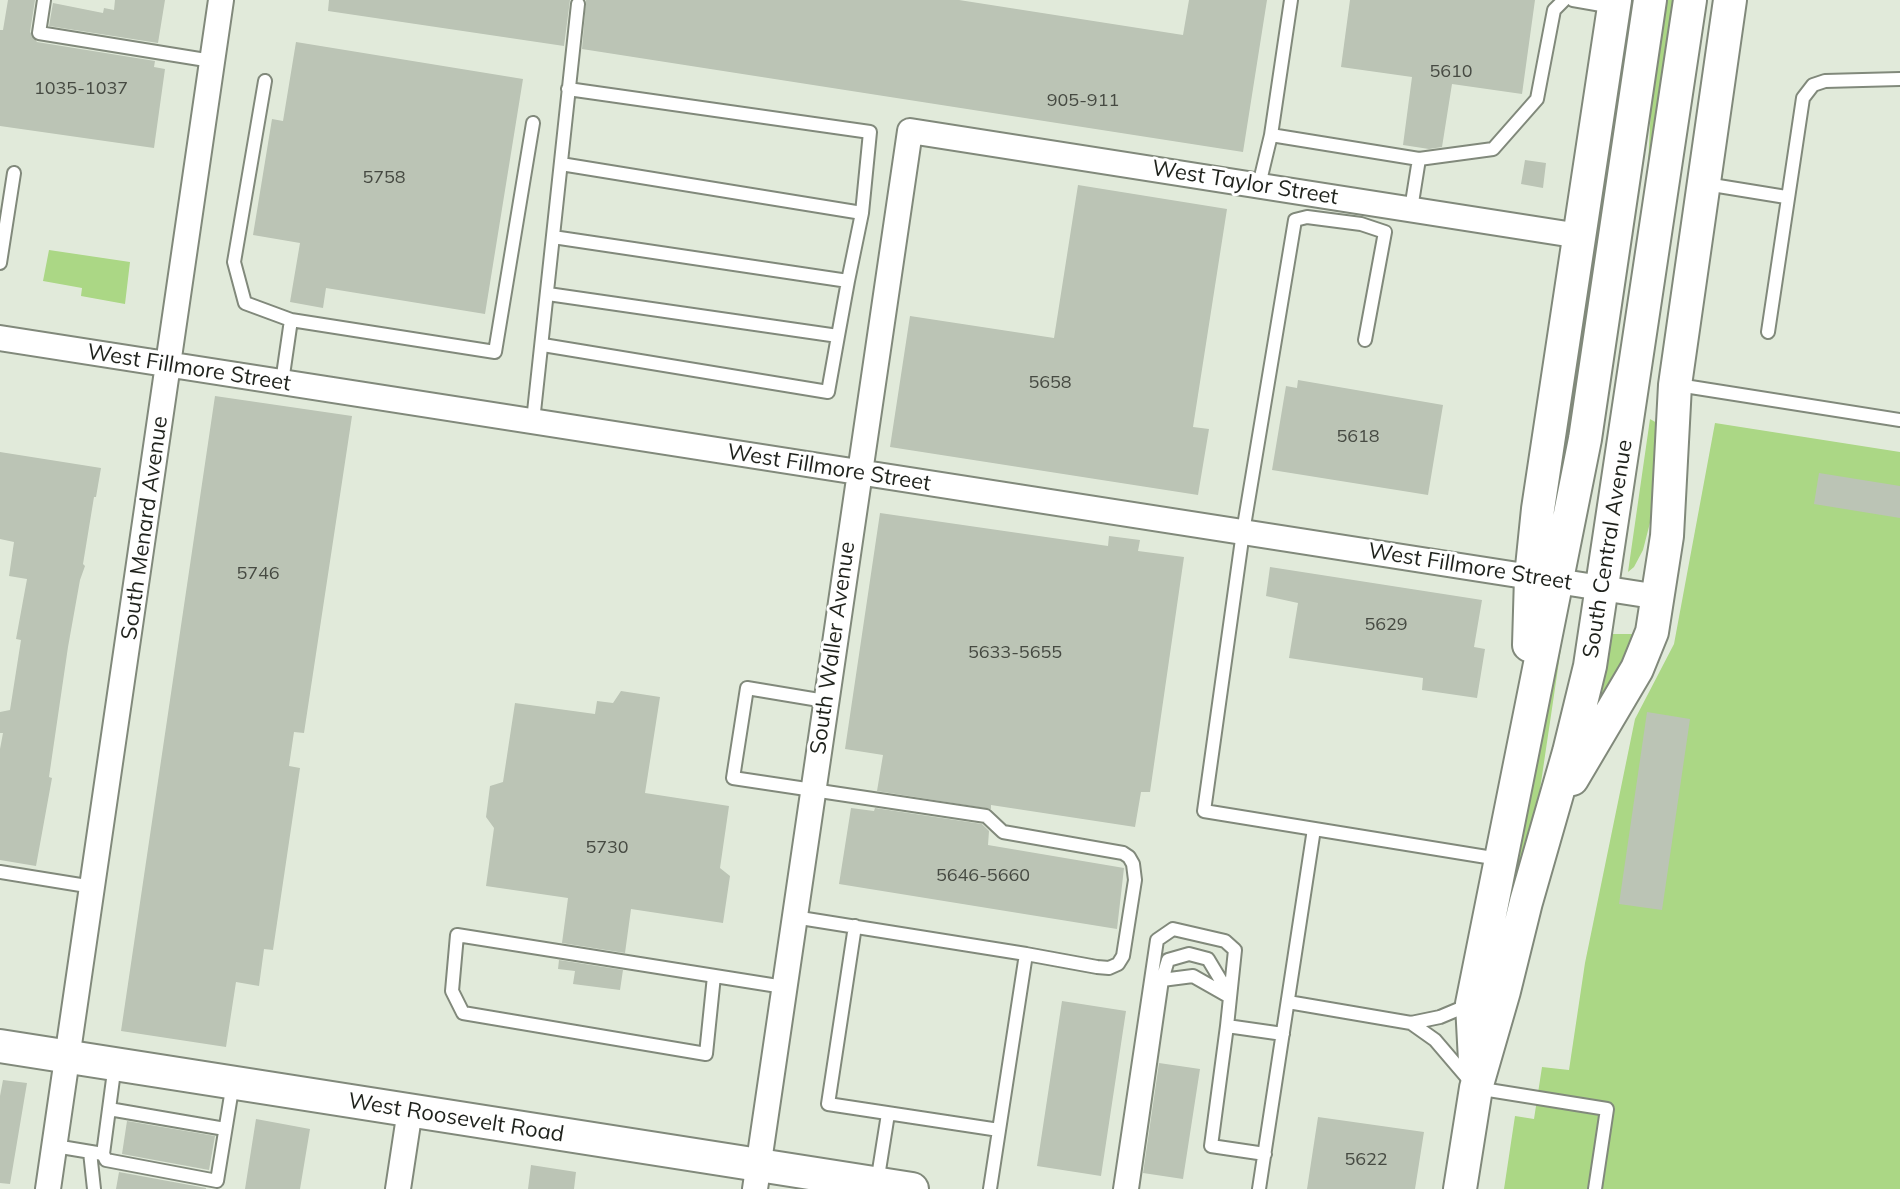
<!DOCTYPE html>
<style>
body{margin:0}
canvas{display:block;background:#e1eada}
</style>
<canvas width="1900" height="1189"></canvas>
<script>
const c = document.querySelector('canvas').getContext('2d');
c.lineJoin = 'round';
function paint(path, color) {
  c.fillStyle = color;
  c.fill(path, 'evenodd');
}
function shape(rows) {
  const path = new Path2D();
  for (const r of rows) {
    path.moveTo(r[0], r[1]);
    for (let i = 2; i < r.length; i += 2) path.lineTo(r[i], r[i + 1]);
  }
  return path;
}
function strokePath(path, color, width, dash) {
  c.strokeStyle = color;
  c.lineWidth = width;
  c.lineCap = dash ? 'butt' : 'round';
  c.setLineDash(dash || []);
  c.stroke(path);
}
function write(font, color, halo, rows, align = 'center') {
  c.font = font + ' Mulish,sans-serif';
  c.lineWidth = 6;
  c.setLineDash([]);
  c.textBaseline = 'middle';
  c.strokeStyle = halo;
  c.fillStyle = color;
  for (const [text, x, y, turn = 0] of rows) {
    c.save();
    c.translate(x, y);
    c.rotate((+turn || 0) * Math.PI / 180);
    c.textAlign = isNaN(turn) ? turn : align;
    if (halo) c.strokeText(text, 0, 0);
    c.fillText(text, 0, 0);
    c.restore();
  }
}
const green = shape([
 [1666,0,1676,0,1653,167,1648,167,1651,106],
 [49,250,130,262,125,304,81,296,82,288,43,281],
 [1650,419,1657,423,1653,511,1643,550,1634,567,1628,572],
 [1715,423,1900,452,1900,1189,1504,1189,1515,1116,1534,1119,1542,1067,1569,1070,1585,963,1635,719,1674,644],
 [1565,621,1539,796,1504,924,1565,622],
 [1610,634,1639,634,1593,725]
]);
const building = shape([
 [8,0,35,0,30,32,37,42,155,61,154,67,165,69,154,148,0,126,0,30,3,30],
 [115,0,165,0,158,43,49,26,53,3,103,13,104,8,114,10],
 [329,0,570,0,564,46,328,11],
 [586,0,959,0,1183,35,1189,0,1267,0,1243,152,582,49],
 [1350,0,1535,0,1522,94,1452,84,1442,147,1429,149,1403,145,1412,77,1341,67],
 [296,42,523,79,485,314,326,288,323,308,290,302,300,243,253,235,272,119,283,121],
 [1525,160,1546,163,1543,188,1521,184],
 [1078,185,1227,209,1193,427,1209,429,1198,495,890,447,910,316,1054,338],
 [1298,380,1443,405,1428,495,1272,470,1286,386,1297,388],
 [215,396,352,416,304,733,294,732,289,766,300,768,273,950,264,949,259,986,236,982,226,1047,121,1031],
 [0,452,101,468,96,497,94,497,83,564,85,566,80,580,68,647,49,777,52,778,36,866,0,860,0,749,3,733,0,733,0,712,10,710,21,640,16,639,27,579,9,576,14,542,0,539],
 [1819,473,1900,486,1900,518,1814,504],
 [880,513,1108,546,1109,536,1140,540,1138,551,1184,557,1150,792,1141,792,1135,827,991,805,991,809,877,791,883,755,845,749],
 [1270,567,1482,600,1474,647,1485,649,1477,698,1422,690,1423,678,1289,658,1298,603,1266,596],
 [621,691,660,697,645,793,729,806,720,868,730,876,723,923,631,909,625,953,562,943,568,898,486,886,494,828,486,817,490,786,503,782,515,703,595,714,597,701,613,703],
 [1647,712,1690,719,1662,910,1619,904],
 [851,808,874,811,875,808,982,824,989,831,988,845,1124,868,1117,929,839,884],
 [559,960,623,970,620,990,573,984,575,971,558,969],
 [1062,1001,1126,1011,1101,1176,1037,1166],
 [1159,1063,1200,1069,1183,1179,1143,1173],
 [3,1080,27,1083,10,1184,0,1183,0,1096],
 [1318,1117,1424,1132,1415,1189,1307,1189],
 [256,1119,310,1129,300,1189,245,1189],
 [127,1121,215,1136,209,1170,122,1154],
 [531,1165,576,1172,574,1189,528,1189],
 [119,1172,206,1188,206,1189,116,1189]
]);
const lane = shape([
 [44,0,39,33,212,61],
 [1291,0,1271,135,1419,159,1411,209],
 [1573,0,1613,7],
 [265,81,234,262,245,303,291,320,282,382],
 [1419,159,1493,149,1537,99,1554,10,1564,0],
 [561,164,862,213,870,132,568,89],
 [1706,184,1786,197],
 [1259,185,1271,135],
 [553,237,848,281,862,213],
 [0,263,14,173],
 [548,294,838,336,848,281],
 [291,320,495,352,533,123],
 [1768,332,1803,98,1813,85,1825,81,1900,79],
 [1365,340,1385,232,1361,224,1307,217,1295,220,1243,532,1204,811,1499,859],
 [543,345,828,392,838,336],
 [1678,385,1900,420],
 [533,421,578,4],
 [825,701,747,688,733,778,986,816,1003,832,1123,853,1129,857,1133,864,1135,880,1123,956,1118,964,1109,968,1097,967,1026,954],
 [0,872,93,887],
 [794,917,1026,954,990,1189],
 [855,926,828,1104,999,1130],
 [714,976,706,1054,463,1013,452,991,457,935,784,987],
 [1162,980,1168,960,1189,954,1208,959,1229,994],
 [1288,1002,1411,1023,1440,1017,1471,1004],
 [1411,1023,1435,1040,1476,1088,1607,1109,1595,1189],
 [109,1109,225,1129],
 [55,1146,103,1154,106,1160,217,1181,233,1083],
 [90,1152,94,1189],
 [103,1154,115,1064],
 [1265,1154,1211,1146,1227,1026,1283,1034],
 [877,1183,888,1114],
 [1120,1189,1157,940,1173,929,1225,941,1235,950,1227,1026],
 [1132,1189,1162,980,1193,976,1230,997],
 [1259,1189,1314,829]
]);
const street = shape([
 [0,338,1659,597],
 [48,1189,221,0],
 [398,1189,410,1110],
 [755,1189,910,131,1580,236]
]);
const secondary = shape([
 [1529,645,1531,577,1538,509,1615,0],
 [1572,779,1637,669,1652,632,1667,536,1675,385,1730,0],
 [0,1046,912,1189],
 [1475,1061,1472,1004,1585,439,1650,0],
 [1460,1189,1476,1088,1504,991,1526,902,1569,752,1590,666,1690,0]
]);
const numberNames = [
 ["5610",1451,72],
 ["1035-1037",81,89],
 ["905-911",1083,101],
 ["5758",384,178],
 ["5658",1050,383],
 ["5618",1358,437],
 ["5746",258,574],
 ["5629",1386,625],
 ["5633-5655",1015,653],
 ["5730",607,848],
 ["5646-5660",983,876],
 ["5622",1366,1160]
];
const streetNames = [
 ["West Taylor Street",1245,183,9],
 ["West Fillmore Street",189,368,9],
 ["West Fillmore Street",829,468,9],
 ["South Menard Avenue",145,528,-82],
 ["South Central Avenue",1608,549,-81],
 ["West Fillmore Street",1470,567,9],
 ["South Waller Avenue",833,648,-82],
 ["West Roosevelt Road",456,1118,9]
];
paint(green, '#abd785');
paint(building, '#bbc4b5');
strokePath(lane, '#81897b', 16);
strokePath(street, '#81897b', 28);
strokePath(secondary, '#81897b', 36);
strokePath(lane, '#fff', 12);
strokePath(street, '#fff', 24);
strokePath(secondary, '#fff', 32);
write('18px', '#464a42', null, numberNames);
write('22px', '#1f221c', '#fff', streetNames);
</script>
